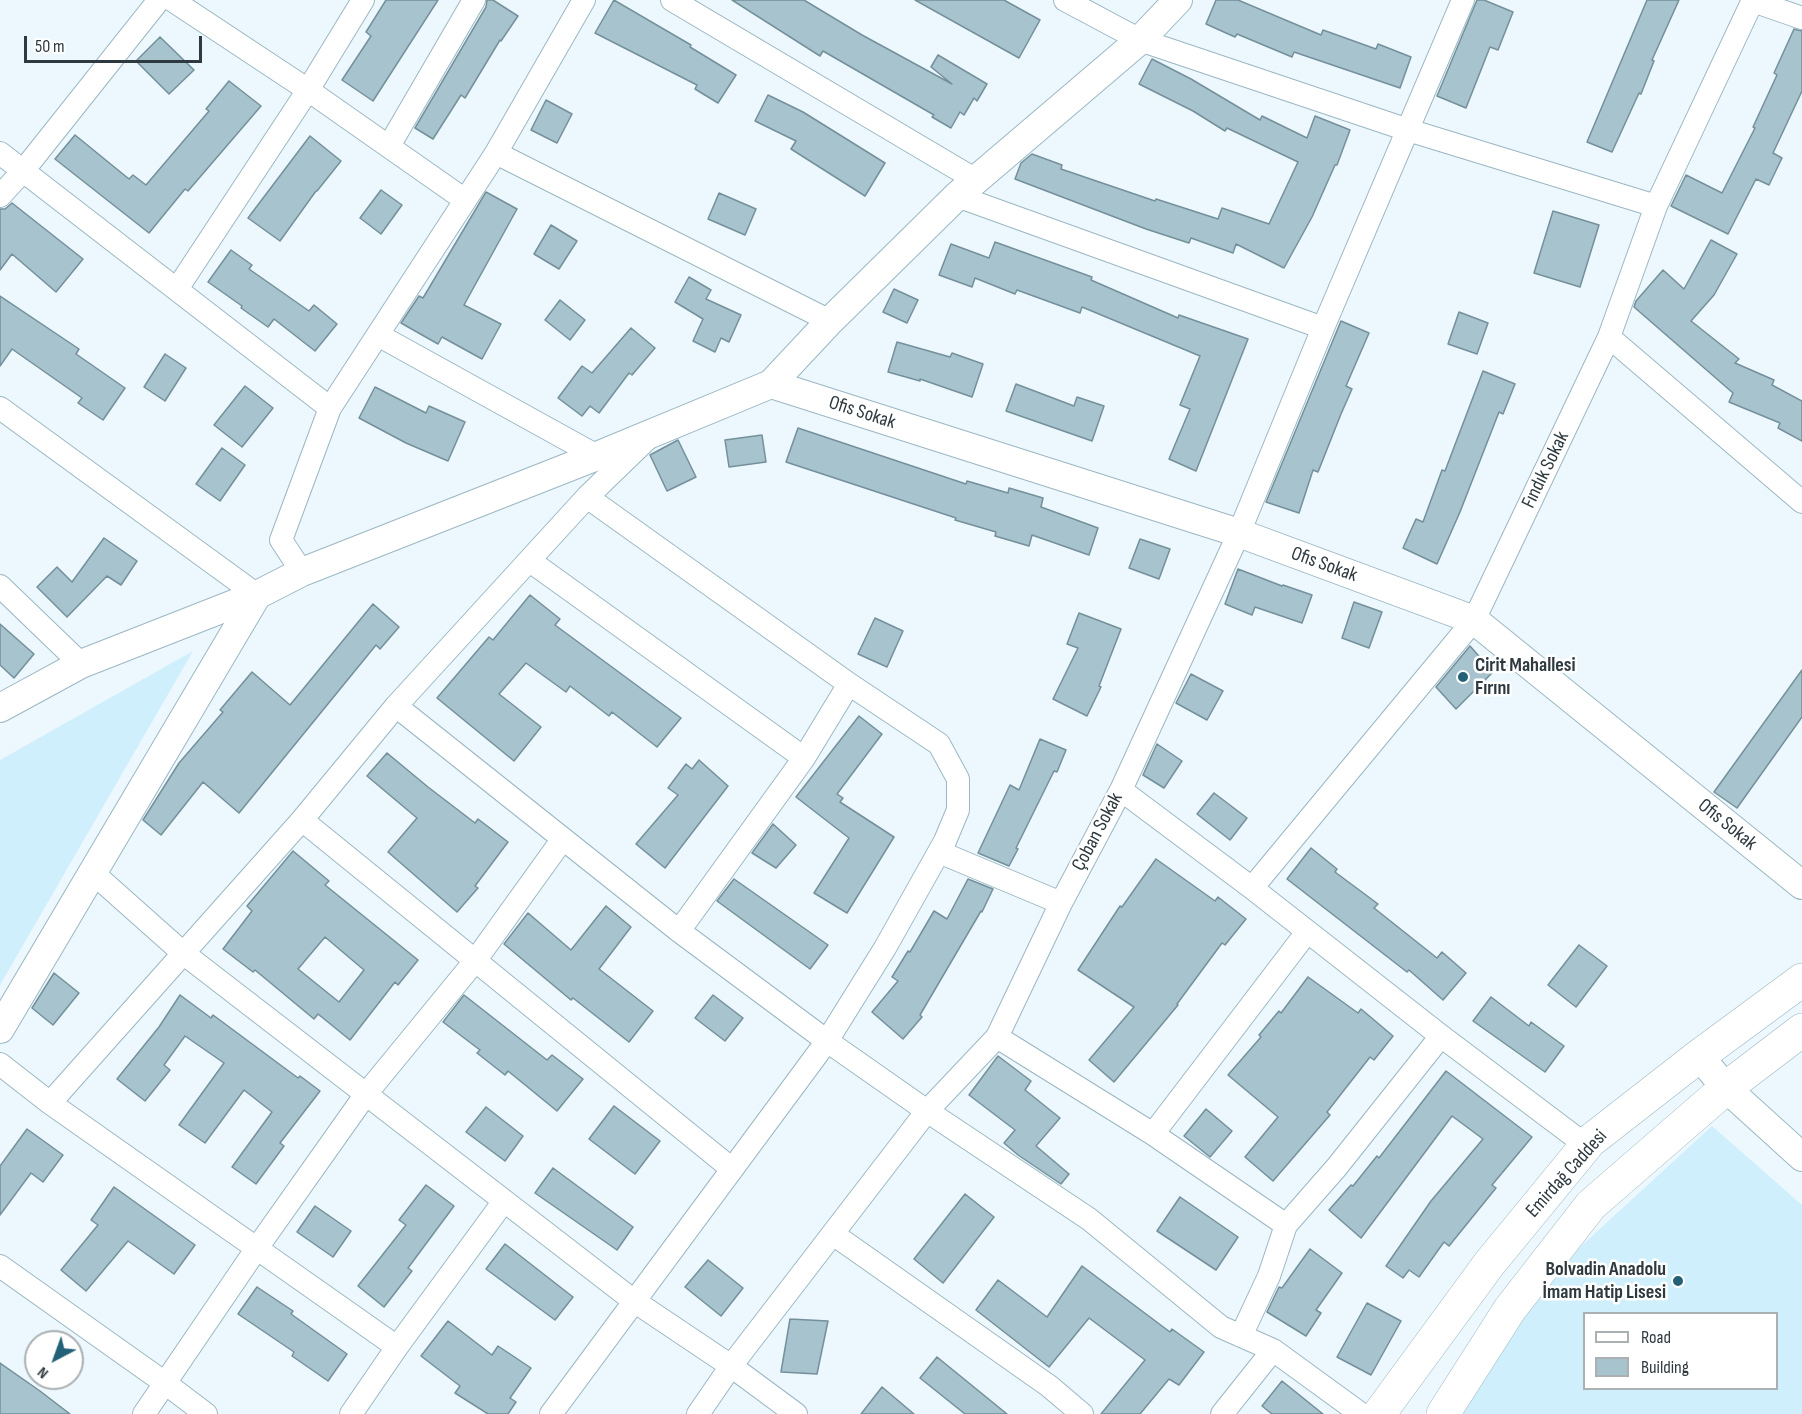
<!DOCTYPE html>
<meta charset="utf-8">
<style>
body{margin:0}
#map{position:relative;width:1802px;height:1414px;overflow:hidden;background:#ecf8fd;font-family:"Sofia Sans Condensed",sans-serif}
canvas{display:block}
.legend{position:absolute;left:1583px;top:1312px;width:195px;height:78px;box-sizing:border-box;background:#fff;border:2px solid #abb0b2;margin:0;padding:8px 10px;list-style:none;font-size:18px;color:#2e3a3f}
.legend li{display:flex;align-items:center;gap:12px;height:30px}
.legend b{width:30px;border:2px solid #abb0b2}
.north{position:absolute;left:24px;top:1330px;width:60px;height:60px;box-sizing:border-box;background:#fff;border:2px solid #abb0b2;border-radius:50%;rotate:221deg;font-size:16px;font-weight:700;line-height:24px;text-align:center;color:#2e3a3f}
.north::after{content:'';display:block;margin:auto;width:21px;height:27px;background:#226177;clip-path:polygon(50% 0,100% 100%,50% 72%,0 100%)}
.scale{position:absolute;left:24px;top:36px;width:178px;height:27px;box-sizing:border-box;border:3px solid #2e3a3f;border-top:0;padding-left:8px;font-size:18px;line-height:21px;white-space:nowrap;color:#2e3a3f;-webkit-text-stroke:4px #fff;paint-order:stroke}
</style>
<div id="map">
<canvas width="1802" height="1414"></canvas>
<ul class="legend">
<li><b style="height:8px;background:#fff"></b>Road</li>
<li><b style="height:16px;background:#a6c3ce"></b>Building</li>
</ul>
<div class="north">N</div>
<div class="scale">50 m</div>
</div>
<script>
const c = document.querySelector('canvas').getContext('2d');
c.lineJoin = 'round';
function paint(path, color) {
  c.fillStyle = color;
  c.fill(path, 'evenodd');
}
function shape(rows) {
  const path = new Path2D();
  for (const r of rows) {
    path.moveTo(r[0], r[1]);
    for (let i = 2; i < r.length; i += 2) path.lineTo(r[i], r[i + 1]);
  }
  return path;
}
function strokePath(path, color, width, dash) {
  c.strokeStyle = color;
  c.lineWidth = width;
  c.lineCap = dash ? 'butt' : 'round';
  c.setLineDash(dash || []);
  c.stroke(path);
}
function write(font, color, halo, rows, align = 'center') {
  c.font = font + ' "Sofia Sans Condensed",sans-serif';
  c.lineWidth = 5;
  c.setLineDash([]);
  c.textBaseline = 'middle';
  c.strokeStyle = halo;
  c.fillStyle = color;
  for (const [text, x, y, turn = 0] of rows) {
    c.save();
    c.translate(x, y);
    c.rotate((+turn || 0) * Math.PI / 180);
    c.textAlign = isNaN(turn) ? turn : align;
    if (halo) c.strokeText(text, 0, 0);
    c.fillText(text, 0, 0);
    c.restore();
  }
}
const built = shape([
 [193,651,0,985,0,760],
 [1712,1126,1802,1205,1802,1414,1461,1414,1490,1361,1579,1248],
 [1584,1314,1776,1314,1776,1388,1584,1388]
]);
const building = shape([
 [386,0,438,0,373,101,342,80,371,36,366,32,386,0],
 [487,0,493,0,518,16,501,41,500,40,465,98,461,95,433,139,415,128,486,7,487,0],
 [614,0,691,45,690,47,736,75,718,103,695,89,697,85,595,33,614,0],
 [732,0,804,0,862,35,952,84,931,67,938,55,987,84,977,101,974,98,964,115,960,112,951,128,932,117,934,115,823,51,820,56,732,0],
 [915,0,1004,0,1040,20,1019,58,915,0],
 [1216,0,1238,0,1321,35,1323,30,1376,49,1378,44,1411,57,1400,88,1294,52,1292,57,1237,34,1235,37,1206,24,1216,0],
 [1477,0,1484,0,1513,12,1498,50,1490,47,1466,108,1437,96,1477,0],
 [1647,0,1679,0,1652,60,1654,61,1641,94,1639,93,1612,152,1587,142,1647,0],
 [1794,29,1802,31,1802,91,1773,153,1782,158,1769,185,1756,179,1728,234,1671,206,1686,175,1722,193,1755,128,1753,127,1777,75,1774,73,1794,29],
 [160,37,194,70,169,94,136,61,160,37],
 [1152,59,1191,79,1260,120,1262,116,1307,138,1315,116,1350,130,1337,165,1335,165,1312,217,1284,268,1236,244,1233,253,1191,238,1189,243,1146,229,1015,179,1021,163,1032,154,1062,165,1061,169,1155,201,1156,199,1218,219,1222,208,1269,224,1298,162,1227,128,1225,131,1193,111,1139,84,1152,59],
 [229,81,261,106,188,191,185,189,149,233,55,159,75,135,129,179,133,175,146,185,209,111,206,109,229,81],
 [768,95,803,112,885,163,865,196,791,149,796,141,755,121,768,95],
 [546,100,572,114,557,143,531,130,546,100],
 [310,136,341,161,317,191,316,191,280,241,248,218,310,136],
 [381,190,402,205,381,234,360,218,381,190],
 [486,192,517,209,464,305,501,324,482,359,442,337,438,344,401,323,419,296,423,298,486,192],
 [719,193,756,209,745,235,708,219,719,193],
 [12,203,83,259,56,292,12,254,0,270,0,209,5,209,12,203],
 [1553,211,1599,225,1580,287,1534,273,1553,211],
 [551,225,577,241,559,269,534,254,551,225],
 [1711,240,1737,254,1714,295,1691,321,1739,359,1735,363,1774,380,1772,385,1802,401,1802,441,1778,428,1780,423,1729,402,1733,393,1634,307,1636,301,1663,270,1684,289,1711,240],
 [995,242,1092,277,1091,280,1178,318,1179,315,1248,339,1196,471,1169,459,1190,409,1180,405,1200,356,1082,307,1080,313,1017,290,1015,294,975,278,972,287,939,275,951,244,989,258,995,242],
 [231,250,252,265,249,269,309,311,314,305,337,324,315,351,274,319,268,327,241,308,242,306,208,282,231,250],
 [689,277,711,290,706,299,741,315,729,342,721,338,715,352,693,341,703,319,675,302,689,277],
 [894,289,918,300,907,323,883,312,894,289],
 [0,296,79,349,76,354,125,388,103,420,78,403,82,398,12,349,0,366,0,296],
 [560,300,585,320,570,340,545,320,560,300],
 [1459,312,1488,323,1477,354,1448,344,1459,312],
 [1341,321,1369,333,1346,386,1352,389,1341,414,1318,472,1313,470,1299,513,1266,502,1341,321],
 [631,328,655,348,632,375,629,373,599,413,590,406,582,416,558,398,582,366,592,373,631,328],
 [897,342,950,357,952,353,983,364,972,397,920,379,920,381,888,372,897,342],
 [165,354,186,368,165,401,144,387,165,354],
 [1483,371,1515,384,1503,414,1499,412,1460,512,1437,564,1403,548,1416,519,1423,522,1442,470,1445,471,1483,371],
 [1016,384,1074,406,1077,397,1104,406,1092,441,1006,411,1016,384],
 [245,386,273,408,242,447,214,425,245,386],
 [375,387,426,413,429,406,465,422,448,461,406,443,359,418,375,387],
 [798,428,966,484,967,481,1008,493,1009,488,1043,498,1041,507,1098,528,1089,555,1032,535,1029,546,995,536,996,532,955,520,956,518,786,462,798,428],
 [762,435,766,462,729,467,725,440,762,435],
 [678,440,696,477,667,491,650,455,678,440],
 [222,448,245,465,220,501,196,484,222,448],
 [104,538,137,561,121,585,107,576,67,617,37,587,57,567,72,582,104,538],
 [1140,539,1170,549,1159,579,1129,568,1140,539],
 [1238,569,1282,586,1283,585,1312,595,1302,623,1255,607,1252,615,1225,604,1238,569],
 [530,595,560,619,555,625,681,718,657,747,612,712,609,716,570,686,566,692,526,663,499,694,541,727,514,761,437,698,489,637,493,640,530,595],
 [1354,602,1382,612,1369,648,1342,638,1354,602],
 [373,604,399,627,380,649,376,645,239,813,203,782,161,835,143,820,179,763,223,712,220,710,252,672,290,705,373,604],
 [1079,613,1121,629,1099,686,1101,687,1087,716,1053,699,1078,648,1067,644,1079,613],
 [875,618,903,631,887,667,858,654,875,618],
 [0,624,34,654,14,678,0,665,0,624],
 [1470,646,1493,672,1456,709,1436,687,1470,646],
 [1802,670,1802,717,1737,808,1714,792,1802,670],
 [1191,674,1223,691,1207,720,1176,703,1191,674],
 [859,716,882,734,837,794,843,798,840,802,894,837,847,913,814,893,849,838,796,797,859,716],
 [1040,739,1066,750,1057,772,1054,771,1016,848,1018,849,1009,866,978,853,1010,785,1019,790,1040,739],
 [1157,744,1182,761,1164,788,1143,775,1157,744],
 [387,753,428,787,475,823,478,819,508,842,475,886,478,888,457,912,388,852,417,818,367,776,387,753],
 [699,760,728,786,665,868,636,844,678,795,668,788,686,764,692,769,699,760],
 [1214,793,1247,818,1230,840,1197,814,1214,793],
 [773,824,796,845,776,868,752,853,773,824],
 [1311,848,1337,869,1335,872,1378,904,1374,908,1437,958,1442,952,1466,973,1443,1000,1409,970,1407,972,1287,879,1311,848],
 [293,851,329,881,325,885,418,960,398,985,395,982,350,1040,318,1014,314,1019,255,970,253,972,223,949,252,911,247,906,293,851],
 [325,937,364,970,339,1002,298,969,325,937],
 [1156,859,1215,901,1218,897,1246,919,1225,945,1222,943,1177,1004,1178,1005,1114,1082,1089,1060,1134,1007,1078,970,1120,906,1122,907,1156,859],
 [734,879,828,945,810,969,717,901,734,879],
 [968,879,993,889,982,912,981,911,920,1015,922,1017,903,1039,872,1012,898,981,892,977,908,951,910,952,934,911,947,919,968,879],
 [606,906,631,927,599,969,653,1011,629,1042,573,998,571,1000,504,944,528,913,571,950,606,906],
 [1579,945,1607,966,1576,1007,1548,985,1579,945],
 [54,973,79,993,53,1025,32,1008,54,973],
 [1308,977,1358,1013,1361,1009,1393,1036,1374,1060,1370,1057,1327,1112,1330,1115,1273,1181,1245,1157,1278,1117,1228,1075,1261,1037,1259,1035,1279,1011,1281,1013,1308,977],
 [180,995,211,1018,213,1015,298,1078,300,1076,320,1091,280,1143,284,1146,256,1184,232,1167,272,1112,244,1090,205,1143,179,1125,224,1063,185,1036,164,1065,170,1070,145,1101,117,1079,159,1027,180,995],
 [464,995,547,1060,552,1055,583,1079,557,1111,508,1071,505,1075,477,1053,480,1050,443,1022,464,995],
 [713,995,743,1018,725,1041,695,1018,713,995],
 [1491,997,1529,1026,1531,1022,1564,1046,1545,1072,1473,1021,1491,997],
 [998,1056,1031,1081,1025,1090,1060,1118,1036,1146,1069,1174,1061,1184,1018,1155,1004,1143,1015,1130,969,1095,998,1056],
 [1446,1071,1532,1137,1492,1185,1496,1188,1449,1246,1444,1242,1419,1277,1409,1270,1403,1278,1386,1266,1431,1201,1483,1139,1452,1116,1361,1238,1329,1210,1351,1185,1353,1186,1377,1156,1379,1158,1446,1071],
 [614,1106,660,1141,635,1174,589,1139,614,1106],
 [486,1107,523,1136,505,1161,466,1132,486,1107],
 [1206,1109,1232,1131,1210,1157,1184,1136,1206,1109],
 [27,1129,63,1155,43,1182,31,1173,0,1215,0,1166,27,1129],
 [553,1168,633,1227,617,1250,535,1193,553,1168],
 [426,1185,454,1206,408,1268,412,1271,384,1307,358,1286,406,1225,399,1220,426,1185],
 [114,1187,195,1245,174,1274,128,1241,86,1291,61,1270,98,1225,91,1220,114,1187],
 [965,1194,994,1217,943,1283,914,1259,965,1194],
 [1180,1197,1238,1237,1216,1270,1157,1231,1180,1197],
 [315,1206,351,1231,333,1257,297,1232,315,1206],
 [505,1244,573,1297,555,1320,486,1269,505,1244],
 [1310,1249,1342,1273,1316,1310,1321,1313,1306,1336,1267,1312,1279,1287,1282,1288,1310,1249],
 [708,1260,743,1288,721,1316,685,1287,708,1260],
 [1082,1266,1170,1332,1172,1329,1204,1352,1179,1385,1169,1379,1140,1414,1101,1414,1145,1360,1089,1318,1049,1367,976,1310,998,1280,1047,1317,1082,1266],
 [257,1287,293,1311,291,1314,347,1354,328,1381,292,1356,294,1352,238,1314,257,1287],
 [1367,1303,1401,1321,1371,1375,1337,1357,1367,1303],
 [790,1319,828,1321,817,1374,781,1372,790,1319],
 [448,1321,492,1355,498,1346,531,1368,510,1398,516,1402,508,1414,488,1414,455,1393,460,1386,421,1356,448,1321],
 [937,1357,1007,1414,965,1414,920,1378,937,1357],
 [0,1363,40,1391,70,1414,0,1414,0,1363],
 [1282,1381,1323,1414,1272,1414,1262,1406,1282,1381],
 [882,1387,914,1414,861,1414,882,1387]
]);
const minor = shape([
 [172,0,308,90,465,200],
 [672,0,976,180],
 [1065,0,1140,40,1408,130,1656,206],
 [1753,1,1802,18],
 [389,146,474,0],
 [0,153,330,408],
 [496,153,830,321],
 [0,196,23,171,159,0],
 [957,196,1323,328],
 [177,289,308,90,363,0],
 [378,335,597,456],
 [1609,337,1802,502],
 [0,408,257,595],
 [530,561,804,758],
 [302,572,281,540,330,408,496,153,584,0],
 [0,586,81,664],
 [396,706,679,931,827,1041,927,1111,1089,1219,1221,1327,1273,1350,1361,1414],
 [1121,790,1252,888,1441,1036,1587,1146],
 [302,820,732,1169],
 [939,852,1061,903],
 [92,872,183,953,634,1301,731,1366,796,1414],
 [1252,888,1474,620,1609,337,1656,206,1753,0],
 [679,931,804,758,849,684],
 [997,1037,1153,1134,1286,1225],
 [0,1064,50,1103,397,1347],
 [50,1103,302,820,396,706,587,497,648,438],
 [1153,1134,1307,932],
 [833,1234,1049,1386,1082,1414],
 [0,1266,165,1383,206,1414],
 [1241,1336,1269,1276,1286,1225,1336,1168,1441,1036],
 [144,1414,257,1248,366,1094,475,961,562,840],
 [351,1414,397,1347,504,1201],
 [551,1414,827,1041,885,948,945,841,958,810,958,779,939,744,849,684,587,497],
 [698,1414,731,1366,927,1111,997,1037,1061,903,1121,790,1239,533,1323,328,1463,0],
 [1222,1414,1273,1350]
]);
const tertiary = shape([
 [771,384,1239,533,1474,620,1802,885],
 [0,708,81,664,257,595,302,572,597,456,771,384,830,321,957,196,1140,40,1178,0],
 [0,1029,257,595],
 [1699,1056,1726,1088,1802,1157]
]);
const secondary = shape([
 [1379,1414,1489,1264,1590,1141,1699,1056,1802,980],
 [1443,1414,1510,1309,1591,1205,1726,1088,1802,1030]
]);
const markers = [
 [1463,677,6,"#226177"],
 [1678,1281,6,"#226177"]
];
const streetNames = [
 ["Ofis Sokak",862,413,18],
 ["Fındık Sokak",1546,470,-64],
 ["Ofis Sokak",1324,565,20],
 ["Ofis Sokak",1727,825,39],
 ["Çoban Sokak",1098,832,-62],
 ["Emirdağ Caddesi",1567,1174,-48]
];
const poiNames = [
 ["Cirit Mahallesi",1475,666],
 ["Fırını",1475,689],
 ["Bolvadin Anadolu",1666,1270,"right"],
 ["İmam Hatip Lisesi",1666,1293,"right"]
];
paint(built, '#d0effc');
paint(building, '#a6c3ce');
strokePath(building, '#74909b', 1.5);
strokePath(minor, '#9bb7c3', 24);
strokePath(tertiary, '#9bb7c3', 30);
strokePath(secondary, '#9bb7c3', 34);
strokePath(minor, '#fff', 22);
strokePath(tertiary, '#fff', 28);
strokePath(secondary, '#fff', 33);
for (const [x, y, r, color] of markers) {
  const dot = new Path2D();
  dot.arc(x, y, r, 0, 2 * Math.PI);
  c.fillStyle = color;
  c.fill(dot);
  strokePath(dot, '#fff', 2);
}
write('20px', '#2e3a3f', '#fff', streetNames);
write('bold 20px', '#2e3a3f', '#fff', poiNames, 'left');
</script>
